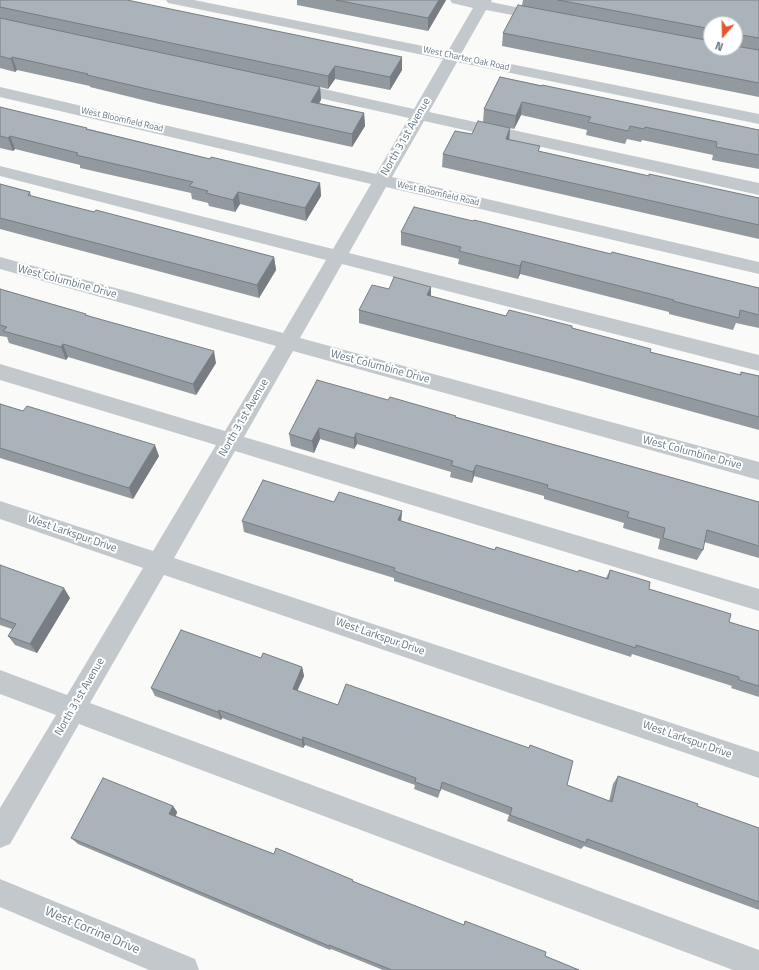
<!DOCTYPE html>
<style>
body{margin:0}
#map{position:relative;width:759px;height:970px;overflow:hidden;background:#fafaf8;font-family:"Titillium Web",sans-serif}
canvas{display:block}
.north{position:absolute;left:703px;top:16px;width:40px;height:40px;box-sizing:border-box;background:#fff;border:1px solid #c1c8cd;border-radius:50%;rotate:200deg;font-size:11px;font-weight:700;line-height:16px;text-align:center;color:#657683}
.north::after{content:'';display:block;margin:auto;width:14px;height:18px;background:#e4572e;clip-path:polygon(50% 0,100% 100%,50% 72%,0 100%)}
</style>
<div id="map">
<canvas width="759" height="970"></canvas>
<div class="north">N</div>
</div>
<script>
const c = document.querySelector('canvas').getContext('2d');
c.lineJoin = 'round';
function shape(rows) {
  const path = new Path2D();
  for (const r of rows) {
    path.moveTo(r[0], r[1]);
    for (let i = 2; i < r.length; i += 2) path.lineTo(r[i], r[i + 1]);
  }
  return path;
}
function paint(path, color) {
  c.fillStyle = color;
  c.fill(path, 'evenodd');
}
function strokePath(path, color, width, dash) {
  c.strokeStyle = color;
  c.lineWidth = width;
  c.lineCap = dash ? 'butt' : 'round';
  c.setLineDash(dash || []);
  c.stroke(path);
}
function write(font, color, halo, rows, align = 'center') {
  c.font = font + ' "Titillium Web",sans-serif';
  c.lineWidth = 4;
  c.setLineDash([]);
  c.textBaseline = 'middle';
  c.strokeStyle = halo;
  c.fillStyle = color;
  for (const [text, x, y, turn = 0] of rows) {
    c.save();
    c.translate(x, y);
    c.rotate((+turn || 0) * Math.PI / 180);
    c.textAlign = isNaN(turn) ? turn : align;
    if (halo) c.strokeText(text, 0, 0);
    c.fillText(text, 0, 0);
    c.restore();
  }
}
const minor = shape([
 [166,0,194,0,448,51,473,8,452,3,450,0,492,0,491,2,544,13,549,14,551,17,549,20,544,21,486,10,461,54,759,114,759,124,457,62,429,112,759,183,759,195,424,121,392,177,759,262,759,274,386,187,349,253,759,355,759,371,342,264,300,338,759,462,759,480,293,351,244,437,759,589,759,611,235,451,174,558,759,752,759,778,164,575,90,703,759,950,759,970,733,970,79,724,10,844,0,848,0,808,56,715,0,694,0,670,67,695,143,568,0,519,0,501,153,551,216,445,0,380,0,364,225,431,276,346,0,269,0,257,283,333,326,260,0,176,0,166,333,249,371,184,0,97,0,87,376,174,409,118,292,92,286,90,284,87,286,84,292,82,414,109,443,59,173,4,168,3,166,0],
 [0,879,195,959,199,970,149,970,0,907,0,879]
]);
const wall = shape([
 [0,0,402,70,390,90,335,79,328,89,320,87,321,100,319,103,364,113,365,126,352,147,159,104,90,87,90,86,17,70,15,72,0,68],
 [297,0,446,0,428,31,297,5],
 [523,0,759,0,759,97,502,46,503,33,522,5],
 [711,24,735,24,735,48,711,48],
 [500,77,759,130,759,169,712,160,713,155,642,140,641,142,627,139,625,144,586,135,587,130,521,115,514,129,483,122,484,109],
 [0,107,210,159,320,183,321,196,306,221,240,204,235,212,209,206,208,203,192,199,191,193,80,168,80,165,15,149,13,151,0,148],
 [510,128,509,139,539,151,649,176,759,198,759,239,442,167,443,154,472,134],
 [0,184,30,192,31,196,274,257,276,270,259,298,0,229],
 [401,232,611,254,759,288,759,328,736,323,733,330,669,314,669,312,520,274,518,279,458,264,459,259,401,245],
 [431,287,431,296,506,316,572,328,650,352,740,375,741,372,759,376,759,430,570,378,359,323,359,310,389,289],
 [0,289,87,315,216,363,196,395,68,357,66,360,9,343,7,337,0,336],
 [388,400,456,417,759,502,759,558,704,542,703,550,697,560,658,549,660,539,623,528,624,523,544,499,544,496,474,476,472,483,450,477,451,472,357,444,354,449,320,439,314,453,291,446,289,434],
 [0,404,159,456,133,499,0,458],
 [334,502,402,511,401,521,495,550,578,572,606,578,610,570,649,589,729,622,759,631,759,697,731,688,732,686,632,654,631,657,394,581,394,578,244,532,242,521],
 [0,565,70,598,37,653,15,645,8,636,12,629,0,625],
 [261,658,302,667,304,676,297,691,567,785,609,801,613,784,618,776,697,806,759,828,759,910,584,846,581,849,507,821,509,815,441,789,438,798,414,789,415,785,305,745,303,748,222,718,221,720,155,696,151,688],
 [173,806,177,812,176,816,274,854,353,880,353,882,464,925,465,921,545,956,579,970,383,970,331,949,330,950,78,844,71,838]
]);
const shadedWall = shape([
 [439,0,446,0,428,31,428,18],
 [12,57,17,70,15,72,11,59],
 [402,57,402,70,390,90,390,77],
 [335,66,335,79,328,89,328,76],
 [320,87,321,100,312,114,311,102],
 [522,102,521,115,514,129,516,116],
 [364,113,365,126,352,147,352,134],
 [510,128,509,141,506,139],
 [10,136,15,149,13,151,8,138],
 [320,183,321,196,306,221,305,208],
 [238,192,240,204,235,212,233,200],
 [274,257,276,270,259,298,257,285],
 [522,261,520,274,518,279,520,266],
 [431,287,431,299,427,295],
 [63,344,68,357,66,360,61,347],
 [214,351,216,363,196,395,193,384],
 [319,428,320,439,314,453,312,441],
 [356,433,357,444,354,449,354,438],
 [155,445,159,456,133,499,129,488],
 [476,465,474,476,472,483,473,472],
 [402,511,401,522,398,520],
 [64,588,70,598,37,653,30,644],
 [302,667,304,676,294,698,293,689],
 [219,710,222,718,221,720,218,712],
 [303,737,305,745,303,748,302,740],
 [173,806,177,812,174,820,169,814]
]);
const building = shape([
 [0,0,127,0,402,57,390,77,335,66,328,76,0,7,0,0],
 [336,0,439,0,428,18,336,0],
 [558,0,759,0,759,38,735,34,735,24,711,24,711,29,558,0],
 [518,5,711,41,711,48,735,48,735,46,759,50,759,83,503,33,518,5],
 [0,18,320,87,311,102,364,113,352,134,156,91,87,75,88,74,12,57,11,59,0,56,0,18],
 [500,77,542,86,542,85,759,130,759,155,716,147,717,142,645,127,644,129,630,126,628,131,588,122,591,117,522,102,516,116,484,109,500,77],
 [0,107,87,128,86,129,210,159,211,157,320,183,305,208,238,192,233,200,206,193,208,191,189,186,193,182,76,155,78,153,10,136,8,138,0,136,0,107],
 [478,121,510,128,506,139,540,146,538,151,649,176,649,174,759,198,759,225,443,154,455,131,472,134,478,121],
 [0,184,30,192,28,195,94,212,96,210,274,257,257,285,0,218,0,184],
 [414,207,473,221,474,220,611,254,612,252,759,288,759,315,740,310,739,318,673,301,674,300,522,261,520,266,459,251,461,247,401,232,414,207],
 [394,277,431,287,427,295,506,316,509,310,572,326,572,328,651,349,650,352,741,375,741,372,759,376,759,417,573,366,359,310,372,285,389,289,394,277],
 [0,289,86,314,85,315,214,351,193,384,63,344,61,347,3,331,7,327,0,325,0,289],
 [317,380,388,400,390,397,456,416,455,417,759,502,759,546,707,530,703,550,663,538,665,528,627,517,629,512,547,488,548,485,476,465,473,472,451,465,453,461,356,433,354,438,319,428,312,441,289,434,317,380],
 [0,404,23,411,27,406,155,445,129,488,0,448,0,404],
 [263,480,334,502,339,492,402,511,398,520,495,550,496,547,578,572,579,570,608,579,610,570,650,582,649,589,731,614,729,622,759,631,759,686,739,680,739,677,636,645,636,648,394,571,395,568,242,521,263,480],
 [0,565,64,588,30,644,8,636,16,624,0,618,0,565],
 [181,630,261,658,263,653,302,667,293,689,338,705,346,684,529,748,530,745,573,761,567,785,612,802,618,776,698,804,697,806,759,828,759,902,587,839,586,843,510,815,512,808,442,782,440,791,415,782,416,778,303,737,302,740,219,710,218,712,151,688,181,630],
 [103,778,173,806,169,814,274,854,276,848,353,880,352,881,464,925,465,921,546,952,545,956,579,970,392,970,329,945,329,946,71,838,103,778]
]);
const farStreetnames = [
 ["West Charter Oak Road",466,59,12],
 ["West Bloomfield Road",122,120,13],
 ["West Bloomfield Road",438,194,13]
];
const streetNames = [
 ["North 31st Avenue",406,137,-60],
 ["West Columbine Drive",67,282,15],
 ["West Columbine Drive",380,367,15],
 ["North 31st Avenue",244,418,-60],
 ["West Columbine Drive",692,453,15],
 ["West Larkspur Drive",72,534,19],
 ["West Larkspur Drive",380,637,19],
 ["North 31st Avenue",80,697,-60],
 ["West Larkspur Drive",687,740,19]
];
const nearStreetnames = [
 ["West Corrine Drive",92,931,23]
];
paint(minor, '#c3c8cc');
paint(wall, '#929a9f');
paint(shadedWall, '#777d82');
paint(building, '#aab3b9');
strokePath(building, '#777d82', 1);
write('9px', '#657683', '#fff', farStreetnames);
write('11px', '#657683', '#fff', streetNames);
write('13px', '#657683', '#fff', nearStreetnames);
</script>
